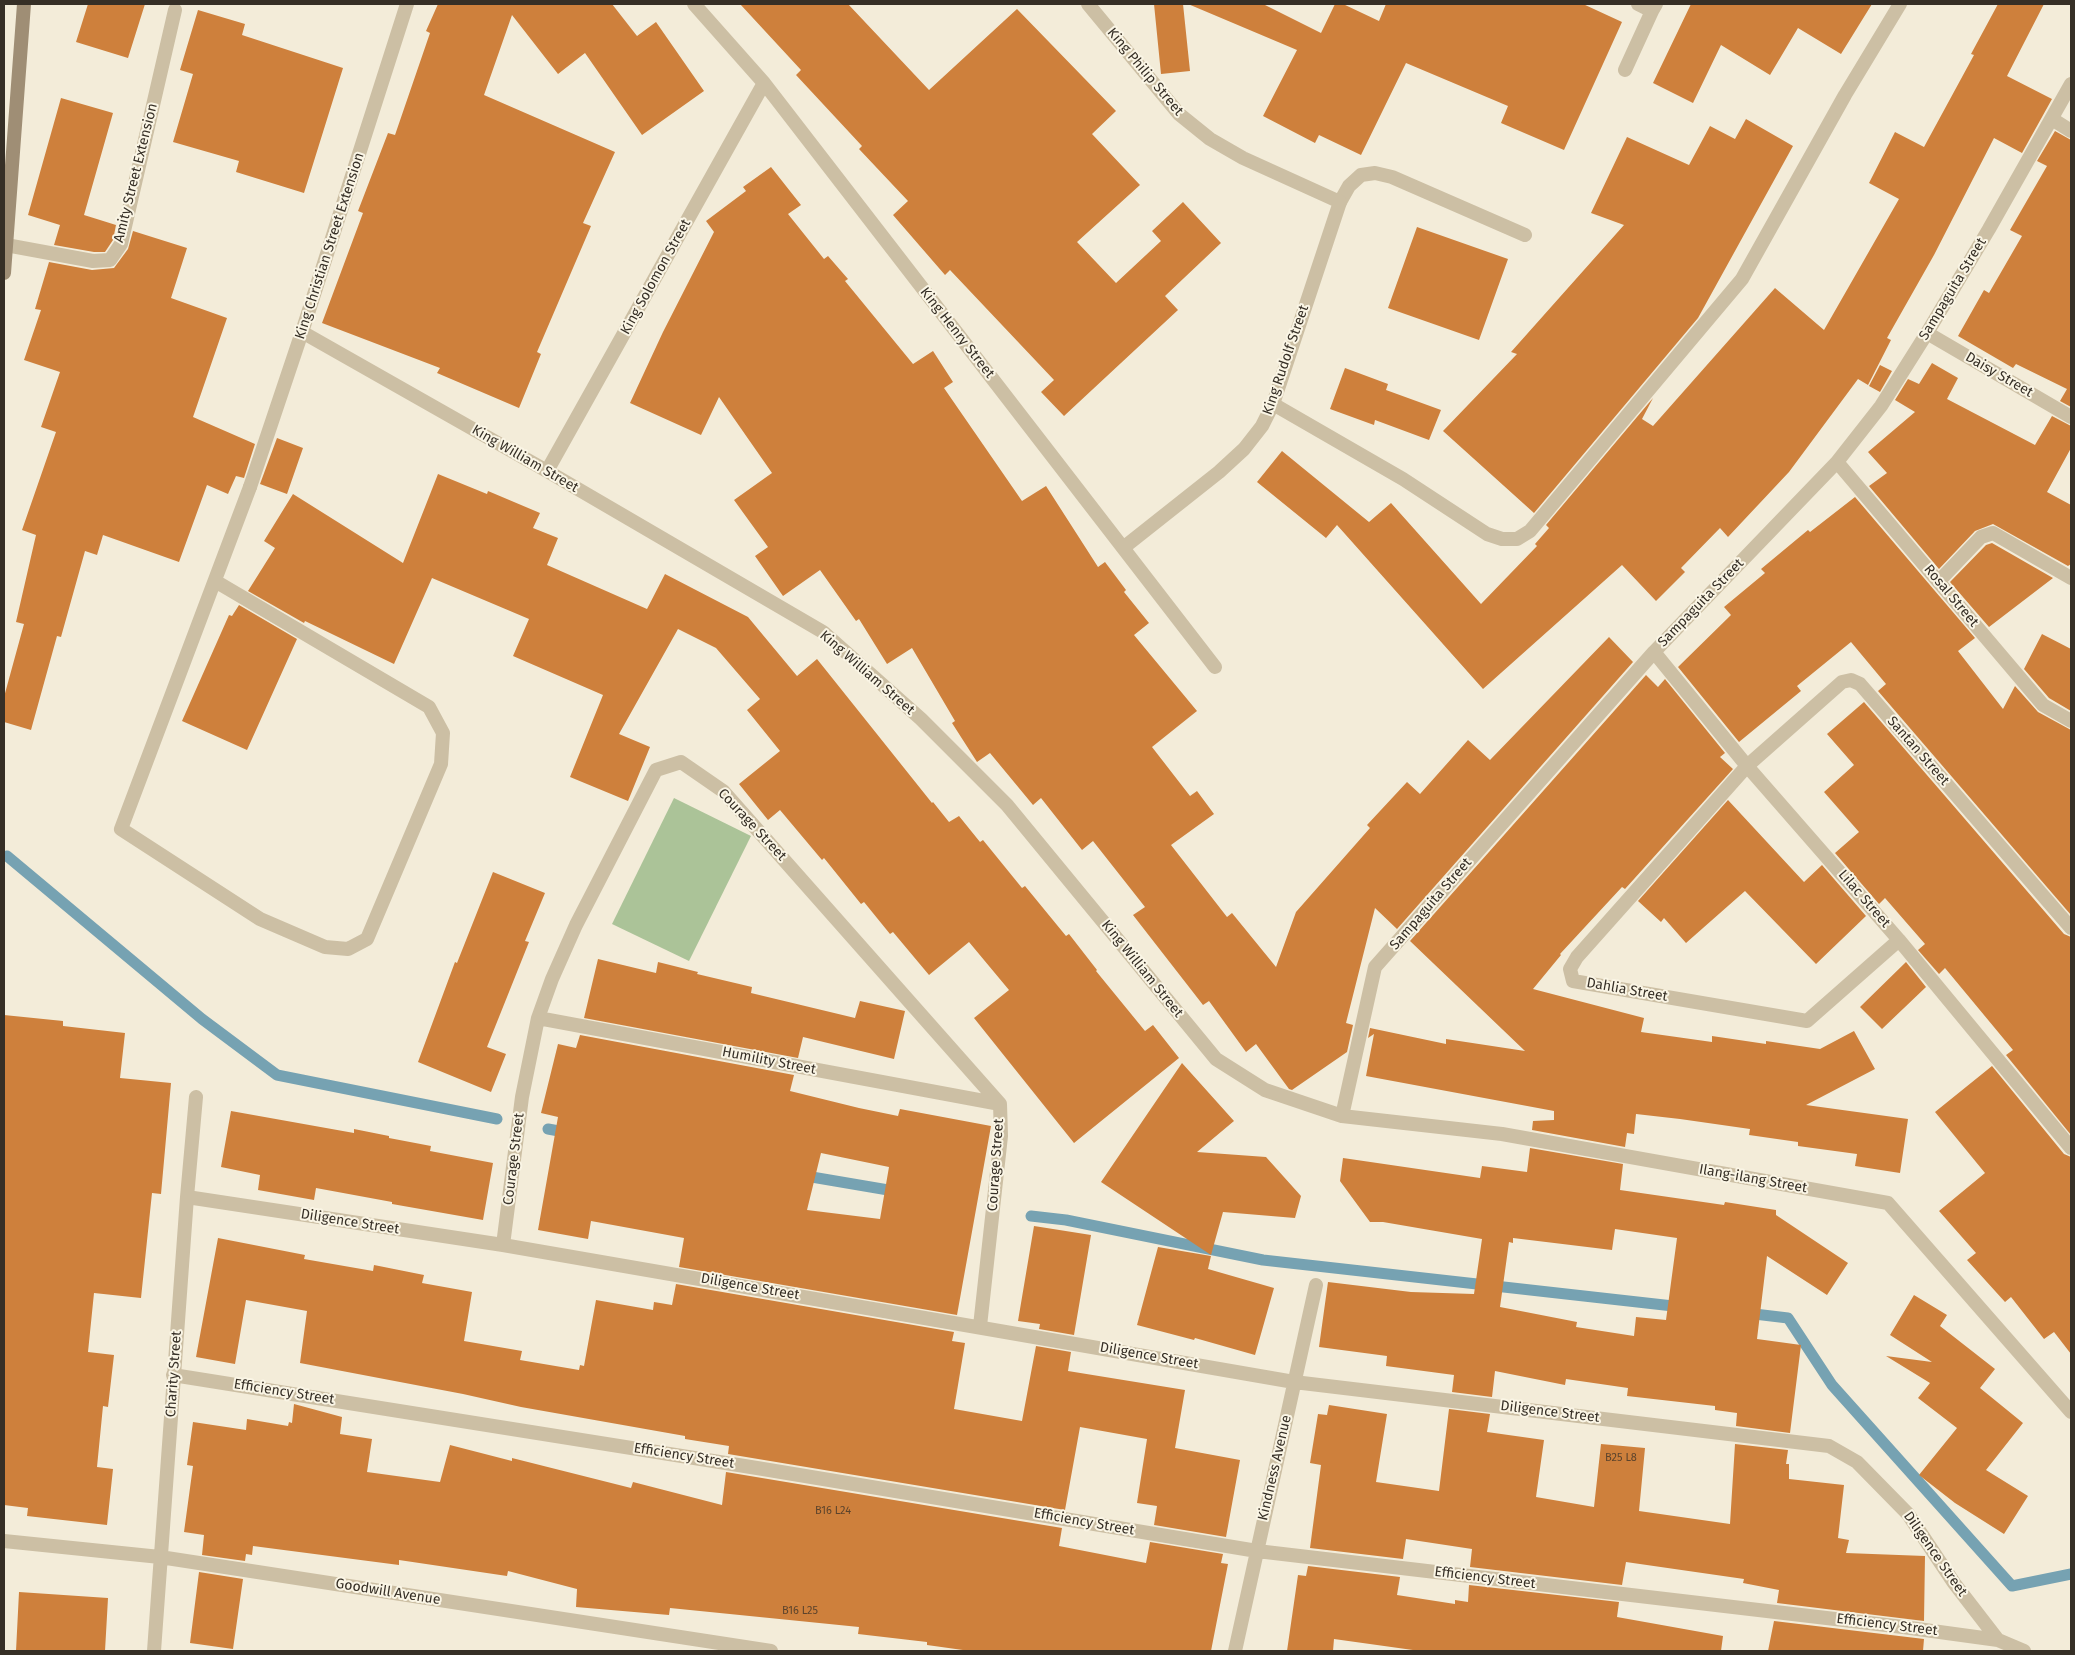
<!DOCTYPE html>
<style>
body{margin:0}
#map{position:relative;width:2075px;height:1655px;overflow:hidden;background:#f3ecd9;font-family:"Fira Sans",sans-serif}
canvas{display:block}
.frame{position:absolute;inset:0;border:5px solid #362f26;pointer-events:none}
</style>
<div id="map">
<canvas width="2075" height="1655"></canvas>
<div class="frame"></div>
</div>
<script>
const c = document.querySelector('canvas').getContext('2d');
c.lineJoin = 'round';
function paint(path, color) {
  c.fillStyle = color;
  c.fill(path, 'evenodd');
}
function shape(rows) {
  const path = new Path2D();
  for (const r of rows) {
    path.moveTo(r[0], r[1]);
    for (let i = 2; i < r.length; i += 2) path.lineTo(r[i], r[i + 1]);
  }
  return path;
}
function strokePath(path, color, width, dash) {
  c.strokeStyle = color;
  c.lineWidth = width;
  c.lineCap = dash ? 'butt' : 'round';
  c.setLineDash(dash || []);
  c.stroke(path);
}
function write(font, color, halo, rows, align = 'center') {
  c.font = font + ' "Fira Sans",sans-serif';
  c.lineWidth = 4;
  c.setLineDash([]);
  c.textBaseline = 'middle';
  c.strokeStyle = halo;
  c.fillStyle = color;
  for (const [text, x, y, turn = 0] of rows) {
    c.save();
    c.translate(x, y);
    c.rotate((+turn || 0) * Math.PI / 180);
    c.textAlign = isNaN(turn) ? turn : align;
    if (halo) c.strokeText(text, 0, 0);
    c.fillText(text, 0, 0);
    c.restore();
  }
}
const green = shape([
 [674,798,751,836,689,961,612,924]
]);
const stream = shape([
 [7,856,202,1019,277,1075,497,1119],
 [548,1129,570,1133],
 [800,1175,900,1192],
 [1031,1216,1066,1220,1263,1260,1682,1307],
 [1746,1313,1788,1318,1832,1385,2012,1586,2071,1574]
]);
const building = shape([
 [88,4,145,4,128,58,76,42],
 [438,4,612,4,637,36,656,22,704,91,642,135,585,53,558,74,512,15,484,95,615,152,583,223,591,226,537,352,541,354,519,408,437,373,440,368,322,323,363,213,358,211,388,133,395,135,430,33,426,31],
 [740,4,848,4,929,90,1017,9,1116,111,1092,134,1140,185,1077,242,1116,283,1161,241,1152,231,1183,202,1221,243,1165,296,1178,310,1064,416,1041,392,1054,380,950,270,945,275,893,215,908,201,859,149,862,146,796,75,801,70],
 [1154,4,1183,4,1190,71,1161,74],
 [1188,4,1263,4,1321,33,1335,4,1343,4,1379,21,1386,4,1583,4,1622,22,1564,150,1501,123,1508,106,1406,63,1361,155,1319,135,1315,143,1263,116,1297,50],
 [1691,4,1872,4,1841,54,1798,28,1770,75,1721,45,1693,103,1653,83],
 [1998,4,2044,4,2007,76,2052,99,2022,153,1994,138,1934,255,1887,338,1891,340,1868,385,1858,379,1789,472,1728,537,1720,528,1681,568,1685,572,1656,601,1622,565,1483,689,1337,525,1326,538,1257,482,1282,451,1369,522,1391,503,1481,604,1537,546,1535,544,1549,528,1546,525,1653,398,1642,419,1653,426,1775,288,1824,330,1899,199,1869,183,1895,132,1924,147,1974,55,1971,54],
 [198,10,245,24,242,35,343,68,304,193,236,172,239,161,173,142,193,74,180,70],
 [61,98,113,113,84,215,116,225,113,240,105,252,94,252,54,245,60,225,28,215],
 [1746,119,1793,146,1698,318,1534,513,1443,431,1517,354,1511,352,1624,225,1591,213,1627,137,1689,165,1710,126,1735,139],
 [2055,131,2071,140,2071,407,2060,401,2067,389,2016,364,2013,368,1958,336,1984,290,1989,293,2022,236,2010,230,2047,166,2037,161],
 [771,167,801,205,788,214,824,259,828,256,848,279,845,281,913,364,933,351,953,382,944,388,1022,501,1046,486,1098,567,1105,562,1126,590,1124,592,1149,623,1134,635,1197,711,1152,747,1190,796,1197,791,1214,814,1171,845,1227,917,1232,913,1276,967,1296,912,1370,828,1367,825,1407,782,1420,794,1468,740,1490,760,1609,637,1633,662,1397,929,1375,908,1346,1023,1353,1025,1347,1052,1292,1090,1289,1089,1256,1044,1246,1052,1209,1001,1203,1005,1133,915,1145,907,1093,841,1082,850,1041,798,1033,805,990,753,977,762,952,723,955,721,912,648,887,664,859,619,856,621,820,570,783,596,755,556,768,547,734,500,772,473,719,397,701,435,630,403,663,332,714,232,706,221,746,191,743,187],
 [1417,227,1508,259,1479,340,1388,308],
 [133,231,187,248,171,298,227,318,193,417,255,444,244,478,236,476,228,494,207,485,179,562,103,535,97,555,85,551,61,637,57,636,31,730,4,722,4,697,24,624,16,622,36,535,22,530,56,432,41,427,60,372,24,360,41,310,35,309,49,262,92,270,114,268,128,249],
 [1932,363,1958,378,1947,399,2035,445,2052,416,2071,426,2071,448,2047,492,2071,505,2071,564,2068,566,1993,524,1975,531,1939,569,1869,486,1887,473,1868,452,1915,412,1895,400,1908,379,1919,384],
 [1880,365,1892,371,1880,392,1869,386],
 [1345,368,1388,384,1386,390,1441,410,1429,440,1375,420,1374,425,1330,409],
 [277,438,303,448,287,494,260,484],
 [438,474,487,494,488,491,540,513,533,528,558,538,547,565,647,609,665,574,748,617,797,676,817,659,932,803,933,802,949,822,959,816,980,842,983,840,1022,888,1025,886,1066,936,1069,934,1097,970,1096,971,1145,1031,1153,1025,1179,1058,1074,1143,974,1018,1009,990,969,942,929,975,893,932,890,934,864,902,861,904,824,858,822,860,780,810,768,820,739,784,780,751,747,710,760,699,716,648,678,629,619,734,650,747,628,801,570,777,603,695,513,656,529,619,432,578,394,664,305,621,304,623,248,591,275,548,264,541,293,494,403,563],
 [1855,497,1975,638,1958,651,2003,709,2015,686,2038,712,2071,730,2071,915,1878,691,1886,684,1851,642,1797,686,1801,691,1739,742,1678,667,1731,615,1724,607,1765,573,1761,569,1808,530,1810,532],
 [1992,543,2053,578,1989,627,1950,582,1986,545],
 [239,605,297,639,247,750,182,721,229,615,232,616],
 [2042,634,2071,649,2071,711,2049,698,2024,669],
 [1646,675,1658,687,1665,679,1725,753,1720,757,1733,769,1625,889,1622,887,1560,954,1561,955,1533,989,1644,1018,1641,1032,1712,1042,1712,1036,1766,1044,1766,1041,1820,1049,1854,1031,1875,1069,1806,1105,1908,1119,1900,1173,1855,1166,1857,1154,1798,1146,1798,1142,1749,1135,1750,1129,1680,1119,1636,1114,1634,1134,1627,1133,1625,1147,1532,1130,1533,1121,1554,1120,1554,1111,1366,1076,1374,1034,1368,1038,1370,1028,1446,1044,1446,1039,1525,1051,1410,941],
 [1864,702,2064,934,2071,937,2071,1135,2006,1055,2013,1050,1945,968,1939,974,1918,950,1925,944,1885,898,1879,904,1835,853,1859,832,1824,792,1854,765,1827,734],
 [1728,800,1804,882,1822,865,1866,916,1816,964,1745,891,1686,943,1664,918,1661,922,1638,901],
 [493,872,545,893,525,941,529,942,487,1047,506,1054,491,1092,418,1062,455,962,457,963],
 [598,959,656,973,658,962,698,972,697,974,752,987,751,993,855,1018,860,1001,905,1011,894,1059,803,1037,798,1058,584,1018],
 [1906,962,1926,987,1882,1029,1860,1007],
 [4,1015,63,1021,63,1026,125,1033,120,1078,171,1083,161,1194,152,1193,141,1298,94,1293,88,1352,114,1355,108,1407,103,1406,97,1467,113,1469,107,1525,27,1516,28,1508,4,1505],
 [580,1035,794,1075,790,1091,859,1108,898,1116,900,1109,991,1126,957,1315,679,1267,684,1238,591,1221,588,1239,538,1230,558,1117,541,1113,558,1044,576,1048],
 [821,1153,889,1167,880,1219,807,1210],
 [1182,1063,1234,1121,1197,1152,1266,1157,1301,1196,1295,1218,1223,1212,1211,1255,1101,1182],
 [1992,1066,2064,1154,2071,1157,2071,1354,2054,1332,2044,1339,2011,1297,2005,1302,1967,1260,1976,1253,1939,1211,1985,1173,1935,1112],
 [231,1111,354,1133,354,1129,389,1136,389,1138,431,1146,430,1151,493,1163,483,1220,392,1204,392,1202,316,1188,314,1200,258,1190,260,1175,221,1167],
 [1530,1148,1623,1164,1620,1190,1724,1205,1725,1202,1776,1210,1776,1215,1848,1263,1827,1295,1767,1256,1757,1339,1801,1345,1790,1433,1736,1426,1737,1413,1715,1410,1715,1406,1627,1396,1628,1388,1566,1379,1565,1385,1495,1371,1492,1397,1452,1392,1454,1375,1386,1366,1387,1356,1319,1347,1328,1282,1411,1292,1474,1294,1482,1239,1383,1222,1370,1222,1340,1181,1343,1158,1480,1178,1482,1166,1527,1172],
 [1615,1229,1677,1238,1666,1320,1636,1317,1634,1336,1576,1327,1577,1322,1500,1307,1509,1242,1513,1243,1513,1238,1612,1250],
 [1034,1226,1091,1235,1074,1335,1039,1329,1040,1324,1018,1321],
 [218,1238,305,1255,304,1259,373,1271,374,1265,424,1275,422,1283,472,1292,464,1341,522,1351,520,1360,579,1370,580,1365,584,1366,596,1300,653,1310,654,1302,672,1305,676,1284,954,1332,952,1341,965,1343,954,1409,1022,1421,1036,1346,1071,1352,1068,1371,1185,1390,1175,1448,1240,1460,1226,1537,1154,1525,1157,1506,1137,1503,1147,1439,1080,1427,1065,1510,728,1454,729,1446,685,1439,685,1436,521,1407,463,1394,300,1363,307,1311,246,1300,235,1364,196,1357],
 [1158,1247,1211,1256,1208,1269,1274,1288,1255,1355,1195,1338,1194,1340,1137,1325],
 [1914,1295,1947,1315,1940,1326,1995,1369,1980,1388,2023,1423,1986,1470,2028,1496,2004,1534,1955,1503,1919,1475,1957,1428,1918,1398,1930,1383,1886,1356,1932,1362,1890,1335],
 [294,1404,342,1417,340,1434,372,1439,367,1472,440,1482,450,1445,512,1461,512,1458,631,1488,633,1482,722,1505,726,1472,1062,1528,1059,1546,1146,1563,1150,1542,1223,1554,1221,1563,1228,1564,1211,1651,970,1651,927,1645,927,1642,858,1634,859,1627,670,1608,669,1615,576,1607,577,1589,508,1571,507,1576,399,1560,399,1565,253,1546,252,1555,246,1554,245,1561,202,1555,204,1535,184,1532,193,1466,187,1465,193,1422,246,1430,247,1419,288,1426,289,1422,292,1423],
 [1329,1405,1387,1414,1376,1482,1439,1491,1449,1409,1490,1414,1487,1432,1544,1440,1536,1497,1594,1507,1601,1444,1645,1448,1639,1511,1730,1524,1735,1444,1788,1450,1786,1464,1789,1464,1789,1479,1844,1485,1838,1538,1849,1540,1846,1553,1925,1556,1924,1621,1777,1603,1779,1590,1743,1583,1744,1579,1626,1562,1622,1585,1470,1567,1472,1549,1406,1539,1403,1559,1310,1548,1321,1465,1310,1463,1318,1414,1327,1415],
 [1308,1566,1400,1577,1397,1595,1455,1604,1455,1600,1468,1602,1469,1585,1619,1602,1617,1617,1723,1636,1721,1651,1420,1651,1334,1639,1333,1651,1287,1651,1298,1575,1306,1576],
 [199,1572,243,1579,233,1649,190,1643],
 [19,1592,108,1598,105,1651,16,1651],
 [1774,1621,1924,1639,1923,1651,1768,1651]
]);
const service = shape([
 [1638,4,1652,11,1656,4],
 [1625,70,1652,11],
 [1340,202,1349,186,1361,175,1375,173,1392,177,1525,235],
 [1273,404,1403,479,1487,534,1502,539,1517,539,1530,531,1742,279,1845,95,1900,4],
 [215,581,429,707,443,733,441,764,367,939,348,949,325,947,260,919,121,829,250,487]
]);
const minor = shape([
 [694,4,764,83,1215,667],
 [1088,4,1179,114,1210,139,1243,158,1340,202,1273,404,1262,426,1244,449,1219,472,1123,548],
 [2052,119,2071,131],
 [6,245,93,261,110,260,121,244,175,10],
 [302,332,547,471,823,632,921,719,1007,805,1216,1059,1265,1090,1342,1116,1502,1134,1888,1203,2071,1412],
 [1927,333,2071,417],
 [1837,462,2043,705,2071,721],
 [547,471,764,83],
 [250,487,302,332,407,4],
 [1939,581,1981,537,1993,533,2071,578],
 [1654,652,1747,766,1899,940,2071,1148],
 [1899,940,1807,1021,1573,981,1570,969,1577,957,1747,766,1842,682,1851,680,1860,684,2071,928],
 [538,1018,1000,1104],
 [1342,1116,1375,967,1654,652,1837,462,1881,406,1927,333,1989,229,2071,84],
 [187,1197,503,1245,1294,1382,1829,1446,1857,1462,1908,1514,1954,1583,1998,1640,2024,1651],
 [503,1245,522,1097,538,1018,552,979,576,925,656,770,681,762,723,791,1000,1104,1001,1136,980,1326],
 [173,1375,757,1468,1257,1551,1903,1627,1998,1640],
 [4,1541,160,1557,771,1651],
 [154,1651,187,1197,196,1097],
 [1235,1651,1316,1285]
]);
const secondary = shape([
 [4,273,24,4]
]);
const numberNames = [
 ["B25 L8",1621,1458],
 ["B16 L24",833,1511],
 ["B16 L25",800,1611]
];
const streetNames = [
 ["King Philip Street",1145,72,50],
 ["Amity Street Extension",136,173,-76],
 ["King Christian Street Extension",330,246,-72],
 ["King Solomon Street",656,277,-61],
 ["Sampaguita Street",1953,289,-59],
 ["King Henry Street",957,333,52],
 ["King Rudolf Street",1286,360,-71],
 ["Daisy Street",1999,375,30],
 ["King William Street",525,459,30],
 ["Rosal Street",1951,596,50],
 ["Sampaguita Street",1701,603,-46],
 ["King William Street",867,673,41],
 ["Santan Street",1918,751,49],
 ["Courage Street",752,825,47],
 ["Lilac Street",1864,899,49],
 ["Sampaguita Street",1431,904,-49],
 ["King William Street",1142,969,51],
 ["Dahlia Street",1627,990,10],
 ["Humility Street",769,1061,11],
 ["Courage Street",514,1159,-83],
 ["Courage Street",996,1165,-86],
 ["Ilang-ilang Street",1753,1179,10],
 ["Diligence Street",350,1222,9],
 ["Diligence Street",750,1287,10],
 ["Diligence Street",1149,1356,10],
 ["Charity Street",174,1374,-86],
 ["Efficiency Street",284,1392,9],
 ["Diligence Street",1550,1412,7],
 ["Efficiency Street",684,1456,9],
 ["Kindness Avenue",1275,1468,-77],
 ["Efficiency Street",1084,1522,10],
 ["Diligence Street",1935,1554,55],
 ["Efficiency Street",1485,1578,7],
 ["Goodwill Avenue",388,1592,9],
 ["Efficiency Street",1887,1625,7]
];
paint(green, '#abc398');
strokePath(stream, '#76a2b2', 11);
paint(building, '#ce803c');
strokePath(service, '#ccbfa4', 14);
strokePath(minor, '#ccbfa4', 14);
strokePath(secondary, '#9f8e75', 14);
write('11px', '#5c432c', null, numberNames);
write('14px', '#362f26', '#faf5e5', streetNames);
</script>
